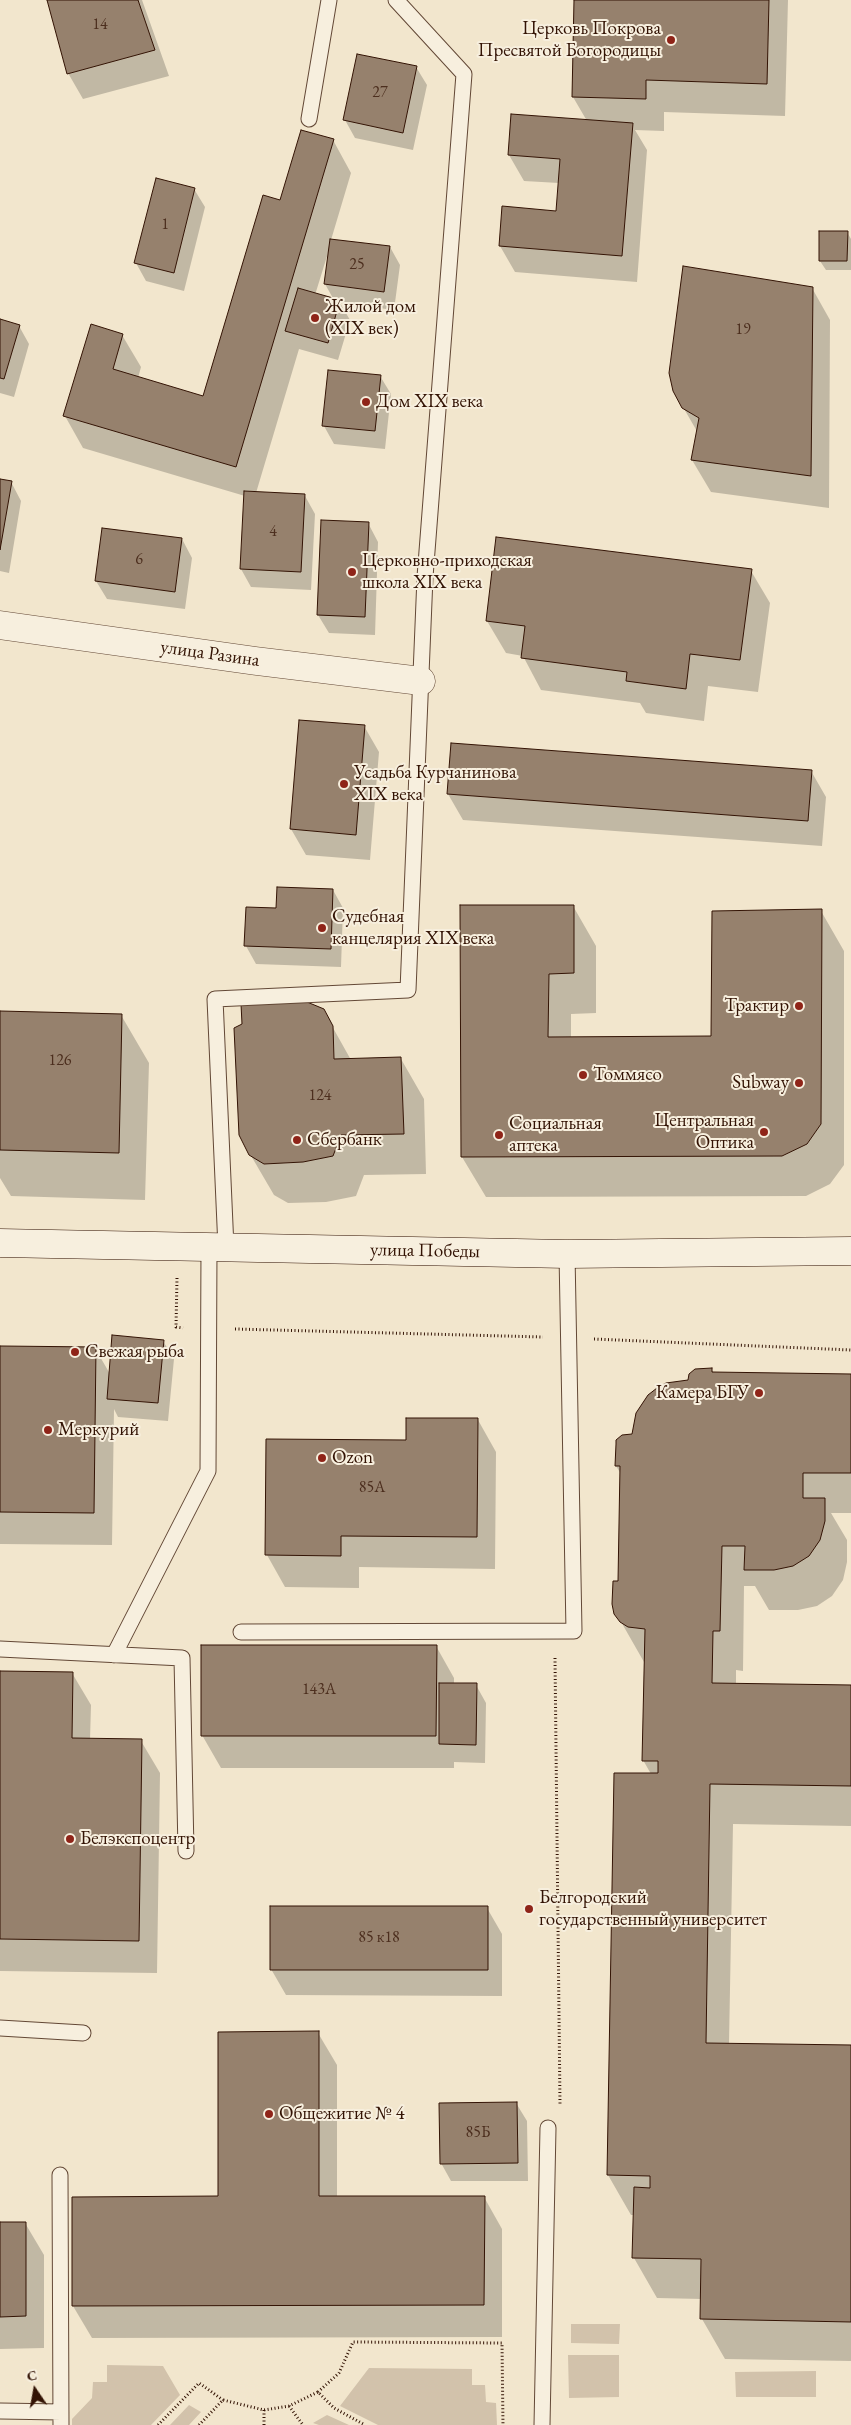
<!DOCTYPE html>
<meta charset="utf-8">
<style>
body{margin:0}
#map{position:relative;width:851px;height:2425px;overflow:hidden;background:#f2e6cd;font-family:"EB Garamond",serif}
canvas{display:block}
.north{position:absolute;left:10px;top:2365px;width:50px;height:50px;-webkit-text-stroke:4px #f7efde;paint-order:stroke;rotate:348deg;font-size:14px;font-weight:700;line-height:20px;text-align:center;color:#331304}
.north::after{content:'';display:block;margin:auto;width:18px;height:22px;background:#331304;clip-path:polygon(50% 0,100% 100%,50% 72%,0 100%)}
</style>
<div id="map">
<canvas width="851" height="2425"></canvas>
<div class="north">С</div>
</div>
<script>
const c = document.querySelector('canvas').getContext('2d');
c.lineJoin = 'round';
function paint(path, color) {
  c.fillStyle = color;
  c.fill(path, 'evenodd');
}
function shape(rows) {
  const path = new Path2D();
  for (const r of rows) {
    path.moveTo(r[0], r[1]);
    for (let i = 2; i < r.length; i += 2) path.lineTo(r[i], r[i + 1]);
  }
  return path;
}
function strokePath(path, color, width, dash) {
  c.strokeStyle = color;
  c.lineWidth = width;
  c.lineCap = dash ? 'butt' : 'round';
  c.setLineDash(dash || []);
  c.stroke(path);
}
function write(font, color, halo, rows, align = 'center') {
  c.font = font + ' "EB Garamond",serif';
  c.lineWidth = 4;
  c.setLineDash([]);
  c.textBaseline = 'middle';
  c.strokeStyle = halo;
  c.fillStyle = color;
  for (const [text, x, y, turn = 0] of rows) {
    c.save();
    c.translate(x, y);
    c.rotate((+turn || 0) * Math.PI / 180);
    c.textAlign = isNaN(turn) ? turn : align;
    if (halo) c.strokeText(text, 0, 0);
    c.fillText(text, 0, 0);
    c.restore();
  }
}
const green = shape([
 [571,2324,620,2324,619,2344,571,2343],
 [568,2355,619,2355,619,2397,569,2398],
 [107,2365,163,2366,180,2395,151,2425,72,2425,72,2419,92,2398,93,2382,107,2382],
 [369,2368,472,2369,472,2385,485,2385,486,2402,496,2403,497,2425,378,2425,340,2406],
 [816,2371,816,2397,736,2397,735,2372],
 [189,2405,201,2412,189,2425,170,2425],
 [327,2415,349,2425,319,2425,313,2423]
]);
const shadow = shape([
 [48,0,142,0,169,76,83,99,68,73],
 [576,0,788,0,785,116,664,112,664,131,635,130,647,150,637,282,515,272,500,246,557,212,559,183,524,181,509,155,587,121,573,97],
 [416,67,427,85,413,150,355,138,345,120],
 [333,140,351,173,331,240,390,247,400,265,394,310,340,303,350,320,338,360,299,349,256,493,305,496,315,514,311,590,251,587,241,569,245,496,83,448,65,416,122,335,141,367,138,378,204,398,281,202],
 [328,253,325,284,334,300,315,295],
 [194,189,205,207,184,291,146,281,136,263],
 [847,232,851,239,851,270,826,270,820,261],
 [812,288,830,320,829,508,711,492,692,460,698,433,683,407],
 [0,321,19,326,29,344,14,397,0,393],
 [329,371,380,376,391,394,385,449,334,444,324,426],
 [0,481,11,482,21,501,9,573,0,571],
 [368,523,378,542,375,635,329,633,318,615],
 [182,539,192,558,185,609,107,599,96,581],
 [498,539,751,571,770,603,758,692,708,686,704,721,646,713,640,703,541,690,523,656,506,653,487,621],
 [364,726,379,752,370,860,306,855,291,829],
 [811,771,826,797,822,846,463,820,448,794],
 [333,890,343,908,341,967,256,964,246,946,277,909],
 [573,906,596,946,596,1013,571,1014,571,1038,712,1038,821,911,844,951,844,1165,830,1184,806,1196,486,1197,462,1157],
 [323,1010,351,1060,401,1059,424,1099,426,1174,364,1175,356,1196,326,1202,288,1203,274,1195,250,1154],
 [0,1012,121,1015,149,1063,145,1200,11,1196,0,1178],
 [163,1341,174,1359,168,1421,118,1417,114,1409,112,1545,0,1544,0,1347,95,1348,110,1374],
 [711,1369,714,1373,851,1376,851,1513,831,1513,847,1540,847,1562,843,1580,832,1596,817,1606,798,1610,769,1610,755,1586,744,1586,743,1671,736,1670,736,1684,851,1686,851,1826,733,1824,729,2044,851,2046,851,2361,725,2359,702,2319,702,2299,657,2298,634,2258,635,2215,631,2215,608,2175,651,1774,643,1760,644,1662,616,1613,619,1582,621,1474,616,1466,633,1435,689,1381],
 [478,1420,496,1452,495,1569,359,1567,359,1588,285,1587,267,1555,268,1440,407,1441],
 [436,1646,454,1678,454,1684,476,1685,486,1703,485,1763,454,1762,454,1768,221,1768,202,1735],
 [0,1672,72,1673,91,1705,90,1740,141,1741,160,1773,157,1973,0,1971],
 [487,1908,502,1934,502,1996,286,1995,271,1969],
 [318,2033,337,2065,337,2197,484,2197,502,2229,502,2337,92,2338,73,2306,219,2197],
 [516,2103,527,2121,528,2181,451,2181,441,2163],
 [0,2223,25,2223,44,2255,44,2348,0,2349]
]);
const building = shape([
 [47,0,138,0,155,50,67,74,47,0],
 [574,0,769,0,767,84,646,80,646,99,572,97,574,0],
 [357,54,417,66,403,133,343,120,357,54],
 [511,114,633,123,622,256,499,246,502,206,556,211,560,159,508,155,511,114],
 [301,130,334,139,236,467,63,416,91,324,123,334,113,369,203,396,263,195,280,200,301,130],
 [156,178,195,188,174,273,134,263,156,178],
 [819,231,848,231,847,261,819,261,819,231],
 [330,239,390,246,384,292,324,284,330,239],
 [683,266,813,287,811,476,691,460,699,418,682,408,673,391,669,373,683,266],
 [298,288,340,300,328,343,285,331,298,288],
 [0,319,20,325,4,379,0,378,0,319],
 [328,370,381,375,375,431,322,426,328,370],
 [0,479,12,481,0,550,0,479],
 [244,491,305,494,301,572,240,569,244,491],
 [321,520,369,522,365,617,317,615,321,520],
 [102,528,182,538,175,592,95,581,102,528],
 [496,537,752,569,740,660,690,654,686,689,626,681,627,672,521,658,525,626,486,621,496,537],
 [299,720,365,725,356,835,290,829,299,720],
 [451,743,812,770,808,821,447,794,451,743],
 [277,887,333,889,331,949,244,946,246,907,276,908,277,887],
 [460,905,574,905,574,973,549,974,548,1037,711,1036,712,911,822,909,821,1124,807,1144,782,1156,461,1157,460,905],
 [307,1002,324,1009,333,1026,334,1059,401,1057,404,1134,341,1135,333,1156,303,1162,264,1164,249,1155,239,1135,234,1028,242,1024,241,1004,307,1002],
 [0,1011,122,1014,119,1153,0,1150,0,1011],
 [112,1335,164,1340,158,1403,107,1399,112,1335],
 [0,1346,96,1347,94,1513,0,1512,0,1346],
 [712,1368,712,1372,851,1374,851,1473,803,1473,803,1498,825,1498,825,1521,820,1540,809,1556,793,1566,774,1570,744,1570,745,1546,722,1546,720,1631,713,1631,712,1683,851,1685,851,1786,710,1784,706,2043,851,2045,851,2322,700,2319,701,2259,632,2258,634,2187,650,2188,650,2176,607,2175,614,1773,658,1773,658,1761,642,1761,645,1629,628,1627,620,1622,614,1614,612,1604,613,1581,618,1581,620,1466,615,1466,616,1444,616,1440,622,1435,632,1434,636,1413,648,1395,657,1388,666,1383,688,1380,689,1374,695,1369,712,1368],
 [406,1418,478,1418,477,1537,341,1536,341,1556,265,1555,266,1439,406,1440,406,1418],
 [201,1645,437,1645,436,1736,201,1736,201,1645],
 [0,1671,73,1672,72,1738,142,1739,139,1941,0,1939,0,1671],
 [439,1683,477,1683,476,1745,439,1744,439,1683],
 [270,1906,488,1906,488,1970,270,1970,270,1906],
 [319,2031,319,2196,485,2196,484,2305,72,2306,72,2197,218,2196,218,2032,319,2031],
 [517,2102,518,2163,440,2164,439,2103,517,2102],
 [0,2222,26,2222,26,2316,0,2317,0,2222]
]);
const path = shape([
 [177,1278,176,1327,183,1328],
 [235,1329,543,1337],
 [594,1339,851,1350],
 [555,1658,560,2104],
 [318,2392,339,2373,353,2342,502,2343,503,2425],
 [289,2406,303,2425],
 [264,2410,264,2425],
 [158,2425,199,2383,223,2400],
 [199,2425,223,2400,264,2410,289,2406,318,2392,334,2408,365,2425]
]);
const lane = shape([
 [309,119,329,0],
 [226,1248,215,999,408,990,425,577,464,74,396,0],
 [241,1632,574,1631,567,1254],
 [0,1649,182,1658,186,1851],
 [114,1655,208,1471,209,1248],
 [0,2028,83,2033],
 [60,2175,61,2425],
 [0,2411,61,2412],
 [542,2425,548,2128]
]);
const street = shape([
 [0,625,256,661,421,681]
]);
const secondary = shape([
 [0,1243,567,1254,851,1251]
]);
const markers = [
 [671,40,5,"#8f2418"],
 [315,318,5,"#8f2418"],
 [366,402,5,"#8f2418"],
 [352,572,5,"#8f2418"],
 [344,784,5,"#8f2418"],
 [322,928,5,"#8f2418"],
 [799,1006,5,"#8f2418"],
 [583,1075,5,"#8f2418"],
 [799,1083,5,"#8f2418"],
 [764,1132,5,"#8f2418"],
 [499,1135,5,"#8f2418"],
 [297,1140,5,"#8f2418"],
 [75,1352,5,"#8f2418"],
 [759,1393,5,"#8f2418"],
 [48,1430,5,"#8f2418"],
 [322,1458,5,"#8f2418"],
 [70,1839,5,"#8f2418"],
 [529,1909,5,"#8f2418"],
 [269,2114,5,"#8f2418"]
];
const numberNames = [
 ["14",100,25],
 ["27",380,93],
 ["1",165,225],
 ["25",357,265],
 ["19",743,330],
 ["4",273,532],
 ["6",139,560],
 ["126",60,1061],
 ["124",320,1096],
 ["85А",372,1488],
 ["143А",319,1690],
 ["85 к18",379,1938],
 ["85Б",478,2133]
];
const poiNames = [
 ["Церковь Покрова",661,29,"right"],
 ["Пресвятой Богородицы",661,51,"right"],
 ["Жилой дом",325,307],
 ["(XIX век)",325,329],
 ["Дом XIX века",376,402],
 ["Церковно-приходская",362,561],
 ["школа XIX века",362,583],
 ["Усадьба Курчанинова",354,773],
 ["XIX века",354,795],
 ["Судебная",332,917],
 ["канцелярия XIX века",332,939],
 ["Трактир",789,1006,"right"],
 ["Томмясо",593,1075],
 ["Subway",789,1083,"right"],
 ["Центральная",754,1121,"right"],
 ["Оптика",754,1143,"right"],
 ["Социальная",509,1124],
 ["аптека",509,1146],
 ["Сбербанк",307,1140],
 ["Свежая рыба",85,1352],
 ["Камера БГУ",749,1393,"right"],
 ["Меркурий",58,1430],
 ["Ozon",332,1458],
 ["Белэкспоцентр",80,1839],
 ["Белгородский",539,1898],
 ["государственный университет",539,1920],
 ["Общежитие № 4",279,2114]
];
const streetNames = [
 ["улица Разина",210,654,8],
 ["улица Победы",425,1251,1]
];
paint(green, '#d2c2ab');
paint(shadow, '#0003');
paint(building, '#96816d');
strokePath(building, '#331304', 1);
strokePath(lane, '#634836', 17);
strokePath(street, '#634836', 29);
strokePath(secondary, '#331304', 29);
strokePath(path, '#331304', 3, [1, 2.5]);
strokePath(lane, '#f7efde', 15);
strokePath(street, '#f7efde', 28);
strokePath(secondary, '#f7efde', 28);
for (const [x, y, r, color] of markers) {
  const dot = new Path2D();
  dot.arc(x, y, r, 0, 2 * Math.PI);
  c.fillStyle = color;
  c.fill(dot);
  strokePath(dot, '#f7efde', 2);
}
write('16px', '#4c2e1e', null, numberNames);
write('19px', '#331304', '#f7efde', poiNames, 'left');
write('19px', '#331304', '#f7efde', streetNames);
</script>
